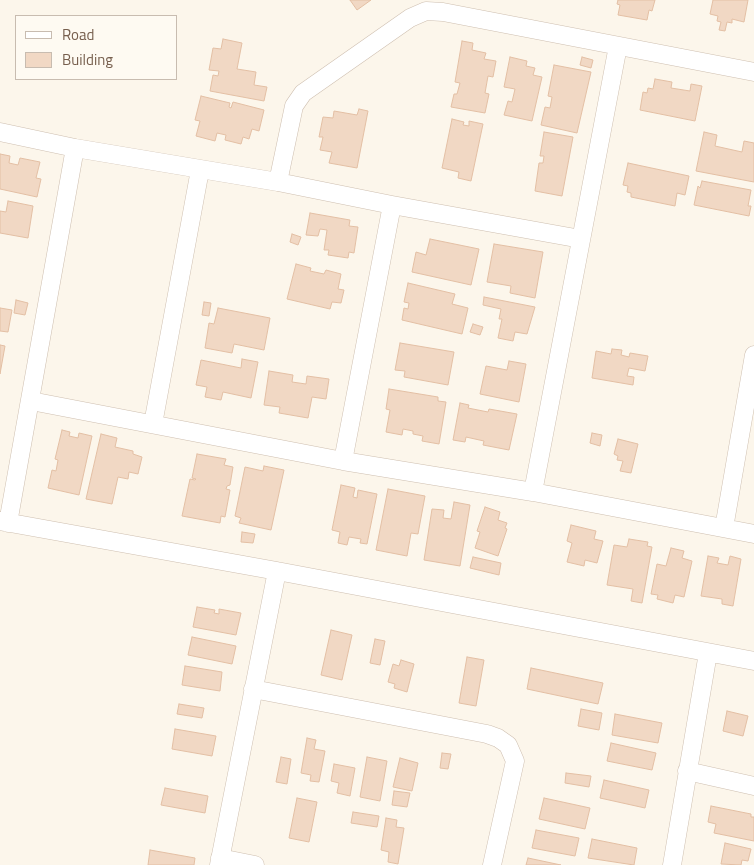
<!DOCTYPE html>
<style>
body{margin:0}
#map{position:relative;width:754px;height:865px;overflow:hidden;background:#fcf6eb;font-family:"Titillium Web",sans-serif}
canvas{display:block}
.legend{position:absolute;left:15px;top:15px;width:162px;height:65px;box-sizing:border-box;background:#fefaf2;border:1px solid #c8bcb0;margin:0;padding:6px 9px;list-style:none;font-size:15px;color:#775f4e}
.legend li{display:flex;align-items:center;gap:10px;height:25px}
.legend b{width:25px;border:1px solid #c8bcb0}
</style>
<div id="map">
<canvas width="754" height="865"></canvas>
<ul class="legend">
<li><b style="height:6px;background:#fff"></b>Road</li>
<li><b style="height:14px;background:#f1d8c4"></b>Building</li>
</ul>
</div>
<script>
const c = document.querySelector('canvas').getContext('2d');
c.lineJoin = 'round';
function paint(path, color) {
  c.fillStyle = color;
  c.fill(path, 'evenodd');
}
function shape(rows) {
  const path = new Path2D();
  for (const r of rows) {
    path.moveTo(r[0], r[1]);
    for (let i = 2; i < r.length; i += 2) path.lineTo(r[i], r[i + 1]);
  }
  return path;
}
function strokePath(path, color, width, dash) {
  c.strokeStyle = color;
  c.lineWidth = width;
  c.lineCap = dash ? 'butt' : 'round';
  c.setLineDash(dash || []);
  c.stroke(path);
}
const building = shape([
 [350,0,371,0,357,10,350,0],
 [618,0,655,0,652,11,649,10,647,20,618,15,620,5,617,4,618,0],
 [713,0,748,0,744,22,732,19,732,23,727,22,725,31,719,30,721,22,717,21,718,16,710,14,713,0],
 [223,39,242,43,237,69,256,72,254,85,267,87,264,101,210,91,213,75,218,76,219,71,209,70,213,48,221,49,223,39],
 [462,41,473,43,472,50,486,53,484,59,496,61,493,77,488,76,485,93,489,94,485,113,451,107,454,94,457,94,460,83,455,82,462,41],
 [510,57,527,61,526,66,535,68,533,75,542,77,532,121,504,115,508,101,512,102,515,89,504,87,510,57],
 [582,57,593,60,591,68,580,65,582,57],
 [554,65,591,72,577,133,541,125,545,107,550,108,552,97,548,96,554,65],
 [655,79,672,82,671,88,690,91,691,84,702,86,695,121,640,110,643,92,647,93,648,88,653,89,655,79],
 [201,96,230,103,229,107,231,108,233,102,264,110,259,131,252,129,249,139,243,137,241,144,225,140,226,135,217,133,215,141,196,136,200,121,195,120,201,96],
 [359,109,368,111,357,168,329,163,332,152,320,150,323,137,319,137,323,117,333,118,334,111,357,115,359,109],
 [452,119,464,122,463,125,469,126,469,121,483,124,471,181,458,178,459,172,442,168,452,119],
 [544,132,573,137,562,196,535,191,539,163,543,163,544,156,540,156,544,132],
 [704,132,717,135,715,146,742,152,744,141,754,143,754,182,696,171,704,132],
 [0,154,10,156,9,163,18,165,20,158,40,162,36,178,41,179,37,197,0,189,0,154],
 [628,163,689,176,685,195,677,193,675,206,631,197,631,193,627,192,628,186,623,185,628,163],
 [702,181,751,190,748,206,751,206,749,216,694,205,698,186,700,188,702,181],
 [8,201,33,206,28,238,0,233,0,211,6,212,8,201],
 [310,213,350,220,349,226,358,227,354,253,349,252,348,258,328,255,329,250,324,250,327,230,320,229,318,236,306,235,310,213],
 [292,234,301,237,298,245,290,242,292,234],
 [430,239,479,249,471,285,412,272,416,252,426,255,430,239],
 [494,244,543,252,535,298,510,293,511,286,487,282,494,244],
 [296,264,311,268,310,271,324,274,326,270,341,274,338,289,344,290,341,303,332,302,330,309,287,299,296,264],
 [408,283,455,294,452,304,468,308,462,334,402,320,404,308,408,309,409,303,404,302,408,283],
 [484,297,535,307,527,334,515,332,513,341,498,338,502,319,499,319,501,309,483,305,484,297],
 [16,300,28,303,25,315,14,313,16,300],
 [204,302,211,303,209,316,202,315,204,302],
 [0,308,12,310,8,332,0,331,0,308],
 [218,308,270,318,264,350,234,344,232,353,205,348,209,323,214,324,218,308],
 [473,324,483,327,480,335,470,332,473,324],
 [400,343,454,352,448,385,404,377,405,371,395,370,400,343],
 [0,345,5,346,0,374,0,345],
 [612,349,622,350,621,355,629,357,630,353,648,356,645,371,629,368,627,376,634,377,633,385,592,378,596,351,611,354,612,349],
 [242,359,258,362,251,398,223,392,221,400,205,397,207,387,196,385,201,360,241,368,242,359],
 [509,361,526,364,519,402,480,394,486,366,507,370,509,361],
 [269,371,293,375,292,382,306,384,307,376,329,379,326,399,312,397,308,418,279,413,280,407,264,405,269,371],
 [389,389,438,397,438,401,446,402,439,444,422,441,423,436,413,434,413,431,403,429,402,435,386,432,390,410,386,409,389,389],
 [460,403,469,405,468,408,488,412,489,409,517,414,509,450,483,445,484,441,466,437,465,442,453,440,460,403],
 [62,430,70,432,69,436,78,438,79,433,92,436,79,495,48,488,52,470,56,471,58,460,55,459,62,430],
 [592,433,602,435,600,446,590,443,592,433],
 [101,434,117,438,115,447,133,451,133,454,142,457,138,474,129,472,128,479,118,477,112,504,86,499,101,434],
 [618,439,638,444,631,473,620,471,623,461,617,460,618,456,614,454,618,439],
 [197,454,226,459,224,465,233,467,230,485,227,486,226,489,230,490,225,517,221,516,220,523,182,516,190,479,195,480,196,479,192,478,197,454],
 [264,466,284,470,271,530,239,523,241,518,235,516,245,467,263,471,264,466],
 [341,485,355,488,353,497,357,498,358,490,377,494,367,544,360,543,361,539,349,537,347,545,338,543,340,532,332,530,341,485],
 [388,489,425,496,418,534,411,533,407,556,376,550,388,489],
 [454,502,470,505,460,566,424,560,432,509,444,510,443,518,451,519,454,502],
 [485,507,500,512,498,520,507,523,505,528,507,529,498,556,475,548,480,532,477,531,485,507],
 [571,525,596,531,594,539,603,541,597,563,585,560,584,566,567,562,572,543,567,541,571,525],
 [242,532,255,534,253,543,241,542,242,532],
 [629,539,648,542,647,546,652,547,642,603,631,601,633,589,607,585,614,545,627,547,629,539],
 [671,548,684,551,682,558,692,561,684,597,675,595,673,603,657,599,658,595,651,594,657,564,666,566,671,548],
 [708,556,719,558,717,563,728,565,730,556,741,559,733,606,722,604,722,599,701,596,708,556],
 [473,557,501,563,499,575,470,568,473,557],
 [197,607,215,610,214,613,219,614,219,609,241,613,236,635,193,627,197,607],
 [331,630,352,635,342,680,321,675,331,630],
 [192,637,236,646,232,664,188,655,192,637],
 [375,639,385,641,380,665,370,663,375,639],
 [467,657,484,660,476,706,459,703,467,657],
 [401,660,414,664,407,692,394,688,395,684,388,682,393,664,399,666,401,660],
 [185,666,222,672,220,691,182,685,185,666],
 [531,668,603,683,598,704,527,689,531,668],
 [179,704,204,708,202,718,177,714,179,704],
 [581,709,602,713,599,730,578,726,581,709],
 [727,711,748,716,743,736,723,731,727,711],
 [615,714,662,723,658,743,612,735,615,714],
 [175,729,216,736,212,756,172,749,175,729],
 [307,738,316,740,314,749,325,751,319,782,310,781,311,775,301,773,307,738],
 [611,743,656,753,652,770,607,761,611,743],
 [442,753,451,754,448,769,440,768,442,753],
 [281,757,291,759,287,784,276,782,281,757],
 [367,757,387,761,380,801,360,797,367,757],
 [400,758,418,763,412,791,393,787,400,758],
 [334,764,355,768,350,796,337,793,339,783,331,781,334,764],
 [566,773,591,776,589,787,565,783,566,773],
 [604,780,649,790,645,808,600,798,604,780],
 [165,788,208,796,205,813,161,805,165,788],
 [394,791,410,793,407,807,392,805,394,791],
 [297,798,317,802,309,842,289,838,297,798],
 [544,798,590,808,585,829,539,819,544,798],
 [711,806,751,814,751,817,754,817,754,841,714,833,716,824,708,822,711,806],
 [353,812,379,816,377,827,351,823,353,812],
 [386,818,397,820,396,827,404,828,398,864,388,862,389,852,381,850,386,818],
 [536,830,579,838,575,856,532,848,536,830],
 [592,839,637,848,634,865,588,858,592,839],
 [725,843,751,849,748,861,742,860,741,865,721,864,725,843],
 [150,850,195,858,194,865,148,865,150,850],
 [528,858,561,865,526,865,528,858]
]);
const street = shape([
 [0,132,75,148,278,182,392,205,581,239],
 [278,182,294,106,303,93,410,18,426,11,443,12,754,72],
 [31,401,343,461,533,492,754,534],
 [153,424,200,170],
 [343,461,392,205],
 [533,492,618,46],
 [0,521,277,571,754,661],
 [8,523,75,148],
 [724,528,754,355],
 [253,689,487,734,498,738,508,745,515,761,492,865],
 [687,771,754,786],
 [220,858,255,865],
 [219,865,277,571],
 [672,865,708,653]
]);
paint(building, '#f1d8c4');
strokePath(building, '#e3bfa4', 1);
strokePath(street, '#cebfb0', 19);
strokePath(street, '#fff', 18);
</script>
